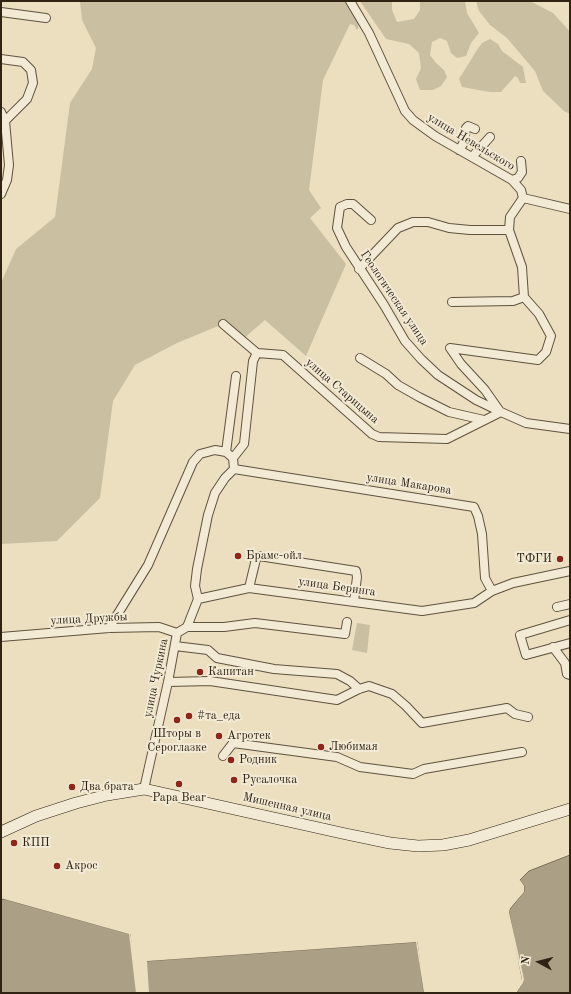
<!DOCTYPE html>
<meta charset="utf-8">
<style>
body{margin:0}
#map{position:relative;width:571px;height:994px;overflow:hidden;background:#ebdfbf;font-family:"Old Standard TT",serif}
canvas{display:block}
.frame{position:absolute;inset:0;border:2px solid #302314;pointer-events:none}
.north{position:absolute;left:519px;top:942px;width:40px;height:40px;-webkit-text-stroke:3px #f2ead5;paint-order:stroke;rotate:277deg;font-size:11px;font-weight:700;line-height:16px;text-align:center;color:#302314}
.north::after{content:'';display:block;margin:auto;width:14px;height:18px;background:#302314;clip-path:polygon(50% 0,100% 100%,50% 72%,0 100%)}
</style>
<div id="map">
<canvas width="571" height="994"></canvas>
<div class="frame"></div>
<div class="north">N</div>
</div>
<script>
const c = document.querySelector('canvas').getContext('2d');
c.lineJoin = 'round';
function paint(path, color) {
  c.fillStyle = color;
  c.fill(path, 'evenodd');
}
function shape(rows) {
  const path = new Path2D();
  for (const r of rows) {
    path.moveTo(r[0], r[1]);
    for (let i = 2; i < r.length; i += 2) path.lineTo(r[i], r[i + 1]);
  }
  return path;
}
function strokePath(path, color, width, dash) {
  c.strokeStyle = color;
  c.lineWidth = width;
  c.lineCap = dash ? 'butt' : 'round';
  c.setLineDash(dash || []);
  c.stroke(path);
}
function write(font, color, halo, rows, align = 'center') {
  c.font = font + ' "Old Standard TT",serif';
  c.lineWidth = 4;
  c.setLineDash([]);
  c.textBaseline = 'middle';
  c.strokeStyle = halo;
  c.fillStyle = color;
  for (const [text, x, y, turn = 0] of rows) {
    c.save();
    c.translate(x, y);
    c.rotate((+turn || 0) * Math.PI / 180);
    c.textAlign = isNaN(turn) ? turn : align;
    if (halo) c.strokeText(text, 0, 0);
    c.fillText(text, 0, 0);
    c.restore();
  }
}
const green = shape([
 [80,1,349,1,359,22,358,29,357,30,354,25,350,24,323,80,309,190,321,208,310,218,346,264,306,356,265,320,242,340,223,324,177,343,135,365,113,401,100,498,57,541,1,544,1,283,16,249,55,217,70,103,92,69,96,48,82,20],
 [360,1,392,1,392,10,397,22,414,19,420,10,420,1,465,1,467,13,479,33,471,43,466,56,457,58,451,53,447,41,440,38,432,42,430,55,436,63,444,70,447,77,441,86,433,90,420,90,416,79,421,68,419,53,409,44,386,39],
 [476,1,530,1,553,13,565,26,570,32,570,114,564,111,543,91,535,71,507,38,490,25,479,11],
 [490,39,498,44,502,51,523,67,526,83,520,83,518,78,515,76,501,92,490,92,462,87,459,79,477,50,482,43],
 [357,623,370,625,367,653,352,650]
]);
const water = shape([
 [570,855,570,993,516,993,523,983,509,912,510,909,524,892,524,886,520,880,529,871,570,855],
 [4,899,130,934,133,962,417,942,424,993,1,993,1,900,4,899]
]);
const pier = shape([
 [520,880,524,886,524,892,510,908,509,912,524,979,523,983,516,993,514,993,522,979,507,911,508,907,522,891,522,887,519,881],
 [3,897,130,932,135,960,417,940,426,993,424,993,416,942,147,961,149,993,136,993,129,934,4,899]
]);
const street = shape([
 [350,1,369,33,405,111,413,120,435,136,512,180,521,190,523,198],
 [1,12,46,18],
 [1,59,23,62,31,70,33,83,27,99,1,125],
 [1,112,5,121,9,165,7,180,1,194],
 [459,150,463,144,466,128,468,126,475,129],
 [472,157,490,137],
 [512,180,518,178,522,172,521,161],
 [523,198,570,209],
 [371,220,353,204,347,204,340,207,337,228,346,247,384,305,405,341,421,359,438,375,476,400,501,412,526,423,570,429],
 [359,269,398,228,413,222,428,222,449,228,470,230,509,230],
 [452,302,513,301,524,297],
 [223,324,257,353,283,355,372,434,379,437,447,439,501,412],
 [360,358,386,374,398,385,419,397,449,412,484,420],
 [499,410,485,390,461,364,450,348,538,360,546,352,551,336,539,314,524,297,522,267,509,230,510,217,523,198],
 [226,452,236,376],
 [249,588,256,559,259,556,356,571,357,577,354,601],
 [492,591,513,583,570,571],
 [198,599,249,588,422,611,474,603,492,591,485,578,482,534,478,516,474,507,234,469],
 [557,607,570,604],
 [570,620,520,635,526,655,570,643],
 [187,627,224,627,255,623,345,634,347,622],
 [109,628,148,565,193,462,200,454,215,450,226,452,233,458],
 [1,637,109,628,159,627,177,633],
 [175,646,208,650,217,658,274,669,337,674,350,681,359,689],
 [553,647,565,663,567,674,570,675],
 [168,682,210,681,337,700,359,689,369,686,392,694,406,706,422,723,507,708,515,714,528,717],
 [223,756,233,743,337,757,360,767,413,774,424,769,522,752],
 [144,789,168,682,177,633,187,627,198,599,195,586,197,569,208,515,215,493,225,478,234,469,233,458,244,444,253,361,257,353]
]);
const secondary = shape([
 [1,832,36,816,76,803,107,795,144,789,346,834,390,843,418,846,443,845,469,840,570,809]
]);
const markers = [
 [238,556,4,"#8f2418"],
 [560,559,4,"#8f2418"],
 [200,672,4,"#8f2418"],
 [189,716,4,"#8f2418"],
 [177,720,4,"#8f2418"],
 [219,736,4,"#8f2418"],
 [321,747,4,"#8f2418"],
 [231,760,4,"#8f2418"],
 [234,780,4,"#8f2418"],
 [179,784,4,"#8f2418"],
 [72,787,4,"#8f2418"],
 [14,843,4,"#8f2418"],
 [57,866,4,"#8f2418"]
];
const streetNames = [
 ["улица Невельского",471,142,31],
 ["Геологическая улица",394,298,56],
 ["улица Старицына",342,391,41],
 ["улица Макарова",409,484,9],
 ["улица Беринга",337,587,8],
 ["улица Дружбы",89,619,-3],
 ["улица Чуркина",156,678,-78],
 ["Мишенная улица",287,807,13]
];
const poiNames = [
 ["Брамс-ойл",246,556],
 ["ТФГИ",552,559,"right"],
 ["Капитан",208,672],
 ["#та_еда",197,716],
 ["Шторы в",177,734,"center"],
 ["Сероглазке",177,748,"center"],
 ["Агротек",227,736],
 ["Любимая",329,747],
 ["Родник",239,760],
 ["Русалочка",242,780],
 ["Два брата",80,787],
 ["Papa Bear",179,798,"center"],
 ["КПП",22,843],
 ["Акрос",65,866]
];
paint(green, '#cbbfa2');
paint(water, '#ab9f85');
strokePath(water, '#7a6d58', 1);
paint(pier, '#ebdfbf');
strokePath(street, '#5f523f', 10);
strokePath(secondary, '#302314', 12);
strokePath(street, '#f2ead5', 8);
strokePath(secondary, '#f2ead5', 11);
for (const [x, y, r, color] of markers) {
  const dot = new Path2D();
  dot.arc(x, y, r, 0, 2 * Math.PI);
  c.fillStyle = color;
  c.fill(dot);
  strokePath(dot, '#f2ead5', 1.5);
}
write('12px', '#302314', '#f2ead5', streetNames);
write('12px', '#302314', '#f2ead5', poiNames, 'left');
</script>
